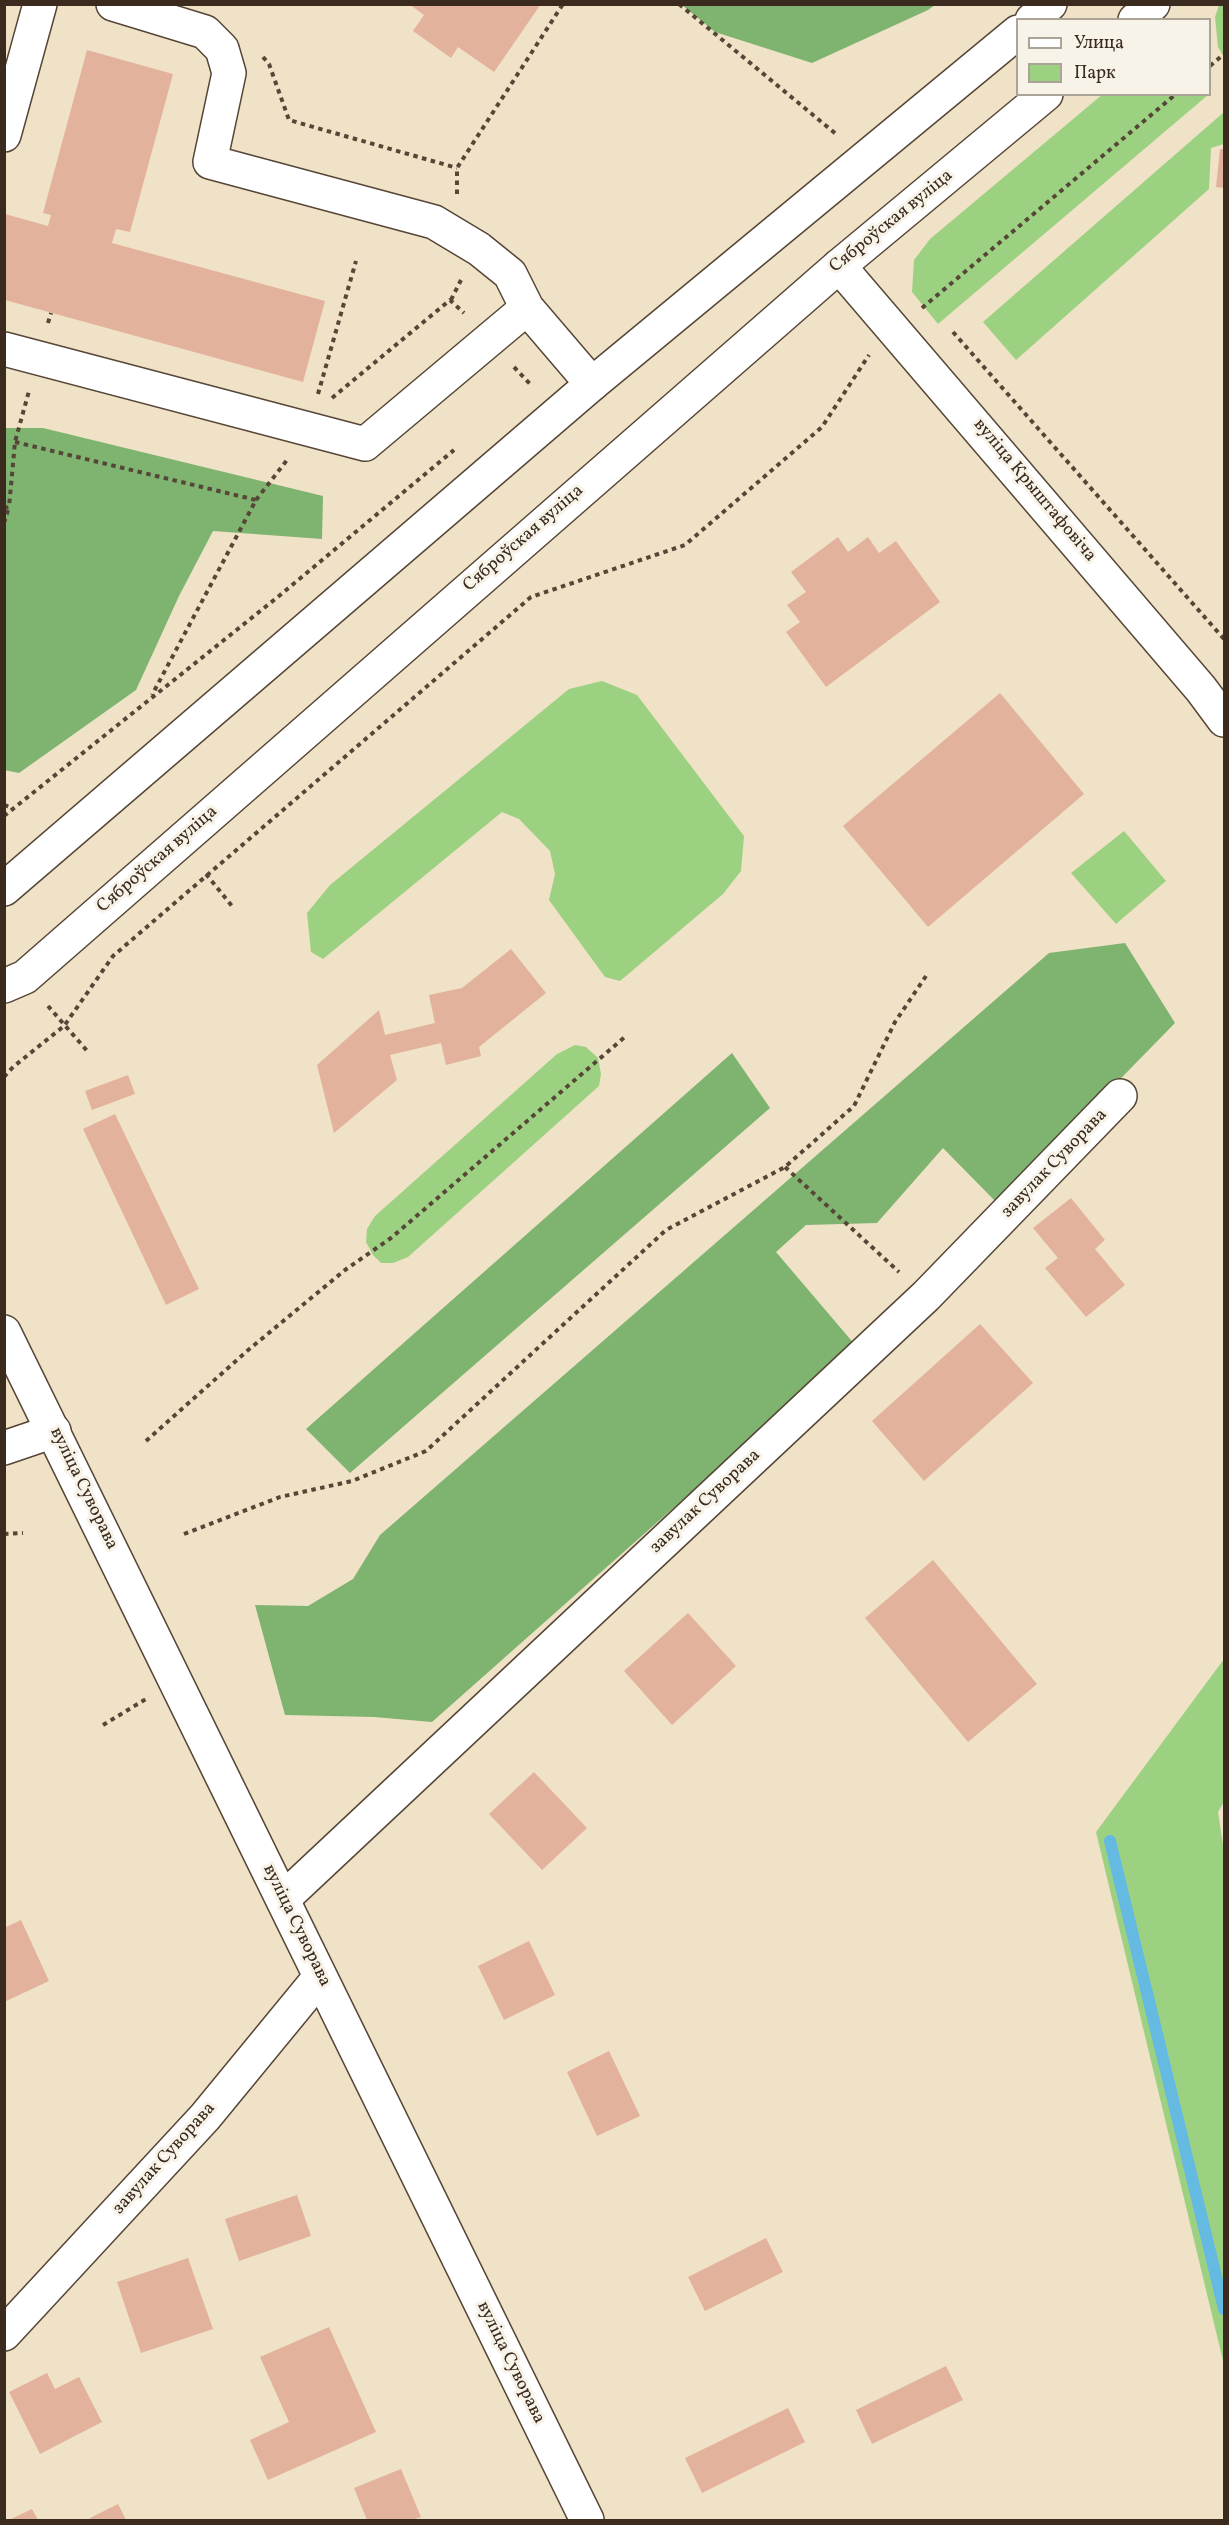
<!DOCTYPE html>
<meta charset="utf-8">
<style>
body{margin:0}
#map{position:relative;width:1229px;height:2525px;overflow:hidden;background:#f0e2c6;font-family:Vollkorn,serif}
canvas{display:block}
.frame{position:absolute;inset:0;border:6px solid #3b2a1e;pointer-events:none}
.legend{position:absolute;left:1016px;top:18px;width:195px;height:78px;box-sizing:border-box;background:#f7f3e8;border:2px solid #aca397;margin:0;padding:8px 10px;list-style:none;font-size:18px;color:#3b2a1e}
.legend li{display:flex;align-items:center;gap:12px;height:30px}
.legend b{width:30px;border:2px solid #aca397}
</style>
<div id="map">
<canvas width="1229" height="2525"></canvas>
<div class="frame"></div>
<ul class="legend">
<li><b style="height:8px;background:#fff"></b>Улица</li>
<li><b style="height:16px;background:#9dd182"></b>Парк</li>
</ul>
</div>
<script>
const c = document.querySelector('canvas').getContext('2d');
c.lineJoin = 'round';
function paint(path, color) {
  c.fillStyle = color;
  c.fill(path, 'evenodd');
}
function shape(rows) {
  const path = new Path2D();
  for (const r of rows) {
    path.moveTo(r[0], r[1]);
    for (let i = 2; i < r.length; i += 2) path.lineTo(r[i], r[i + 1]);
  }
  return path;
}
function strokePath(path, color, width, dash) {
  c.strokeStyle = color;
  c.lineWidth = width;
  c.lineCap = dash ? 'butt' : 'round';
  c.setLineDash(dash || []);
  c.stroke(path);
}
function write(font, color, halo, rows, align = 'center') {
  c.font = font + ' Vollkorn,serif';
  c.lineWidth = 6;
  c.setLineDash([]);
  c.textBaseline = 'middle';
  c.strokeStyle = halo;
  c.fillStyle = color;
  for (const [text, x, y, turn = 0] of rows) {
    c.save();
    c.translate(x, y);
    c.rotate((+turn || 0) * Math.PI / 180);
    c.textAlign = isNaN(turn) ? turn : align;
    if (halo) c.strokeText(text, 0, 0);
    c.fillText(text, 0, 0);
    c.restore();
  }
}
const green = shape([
 [1219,5,1224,5,1224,57,1218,47,1215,17],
 [1103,94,1208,95,938,324,912,292,914,260,930,239],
 [1224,112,1224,144,1211,148,1209,189,1016,360,983,322],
 [602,681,637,695,744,836,741,871,723,894,620,981,605,977,549,900,555,874,550,851,519,819,502,812,323,959,311,952,307,913,330,885,569,689],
 [1124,831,1166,881,1116,924,1071,873],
 [575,1045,586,1047,598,1058,601,1074,599,1086,408,1257,393,1263,381,1263,373,1255,366,1242,367,1229,375,1216,557,1054],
 [1224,1659,1224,1802,1218,1812,1224,1851,1224,2365,1096,1832]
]);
const forest = shape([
 [682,5,935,5,928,10,812,63,715,32],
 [5,428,43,428,323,496,322,539,213,531,179,596,136,690,19,773,4,770],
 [1125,943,1175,1023,998,1204,943,1148,877,1223,806,1225,776,1252,856,1346,432,1722,374,1717,285,1715,255,1605,308,1606,353,1579,380,1535,1049,953],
 [732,1053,770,1108,350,1473,306,1429]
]);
const stream = shape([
 [1110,1841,1224,2309]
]);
const building = shape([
 [409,4,541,4,494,72,458,47,451,58,413,31,424,15],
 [87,50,173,74,130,232,116,229,112,243,325,301,303,382,5,300,5,214,48,226,51,215,43,213],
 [1220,149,1224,149,1224,188,1216,187],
 [838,537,848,552,868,537,879,553,896,541,940,602,826,687,786,632,800,622,787,605,806,592,791,572],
 [1000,693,1084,794,928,927,843,826],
 [511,949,546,993,479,1047,481,1056,446,1065,441,1043,390,1055,397,1080,334,1133,317,1065,379,1010,385,1035,435,1023,429,995,462,988],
 [128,1075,135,1094,92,1110,85,1091],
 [115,1114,199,1289,166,1305,83,1129],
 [1071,1198,1105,1240,1095,1249,1125,1285,1086,1317,1045,1268,1058,1258,1033,1228],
 [980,1324,1033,1383,924,1481,872,1421],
 [933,1560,1037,1684,968,1742,865,1618],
 [688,1613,736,1666,672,1725,624,1671],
 [534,1772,587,1828,542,1870,489,1814],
 [21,1920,49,1981,4,2002,4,1928],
 [529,1941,555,1995,504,2020,478,1966],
 [609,2051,640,2116,597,2136,567,2072],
 [297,2195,311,2236,239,2261,225,2219],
 [766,2238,783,2272,705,2311,688,2277],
 [188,2258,213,2329,141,2353,117,2282],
 [329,2327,376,2432,268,2480,250,2440,289,2422,260,2357],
 [946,2366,963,2400,872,2444,856,2410],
 [47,2373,55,2389,79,2377,102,2422,40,2454,9,2392],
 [788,2408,805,2442,702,2493,685,2458],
 [401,2469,421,2517,412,2520,367,2520,354,2488],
 [118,2504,126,2520,91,2520,90,2518],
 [32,2509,38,2520,9,2520]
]);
const path = shape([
 [679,4,836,134],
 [263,57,269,64,289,120,457,168],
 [1210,66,1224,54],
 [457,194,457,168,563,4],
 [451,300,461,280],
 [922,308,1176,94],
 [48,323,51,313],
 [953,332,1224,639],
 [514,367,532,386],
 [318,394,356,261],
 [332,398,450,300,464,313],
 [15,442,256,500,152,695],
 [256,500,287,460],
 [4,508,9,507,15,442,29,391],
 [4,523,9,507],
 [4,805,13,808],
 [4,816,279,596,454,450],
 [206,874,232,906],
 [48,1006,89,1053],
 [4,1077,13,1067,64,1026,113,956,531,597,685,545,822,427,869,355],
 [785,1167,899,1272],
 [146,1441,247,1351,345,1270,391,1238,626,1036],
 [4,1534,23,1533],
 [184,1534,280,1497,352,1481,426,1451,666,1230,785,1167,854,1106,895,1022,926,976],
 [103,1725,146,1699]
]);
const minor = shape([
 [113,4,205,32,222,49,229,73,210,162,434,222,479,249,510,274,527,308],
 [4,135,40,4],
 [839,266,1201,689,1224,720],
 [4,349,365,444,527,308,592,384],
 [4,1448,54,1431],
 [283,1899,926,1296,1120,1096],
 [4,2334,205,2117,320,1977]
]);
const major = shape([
 [1032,20,1050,4],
 [1135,20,1153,4],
 [4,889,592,384,1018,32],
 [4,986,25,977,839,266,1046,94],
 [4,1332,587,2520]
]);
const streetNames = [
 ["Сяброўская вуліца",892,222,-39],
 ["вуліца Крыштафовіча",1034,491,50],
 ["Сяброўская вуліца",524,539,-41],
 ["Сяброўская вуліца",158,860,-41],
 ["завулак Суворава",1055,1164,-46],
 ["вуліца Суворава",83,1489,64],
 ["завулак Суворава",706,1502,-43],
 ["вуліца Суворава",296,1926,64],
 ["завулак Суворава",165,2159,-48],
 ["вуліца Суворава",510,2363,64]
];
paint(green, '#9dd182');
paint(forest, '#7eb370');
strokePath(stream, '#65bae1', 12);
paint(building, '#e2b29c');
strokePath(minor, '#564637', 36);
strokePath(major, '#564637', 36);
strokePath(path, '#564637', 4, [4.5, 4.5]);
strokePath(minor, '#fff', 33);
strokePath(major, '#fff', 33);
write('18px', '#3b2a1e', '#f7f3e8', streetNames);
</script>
